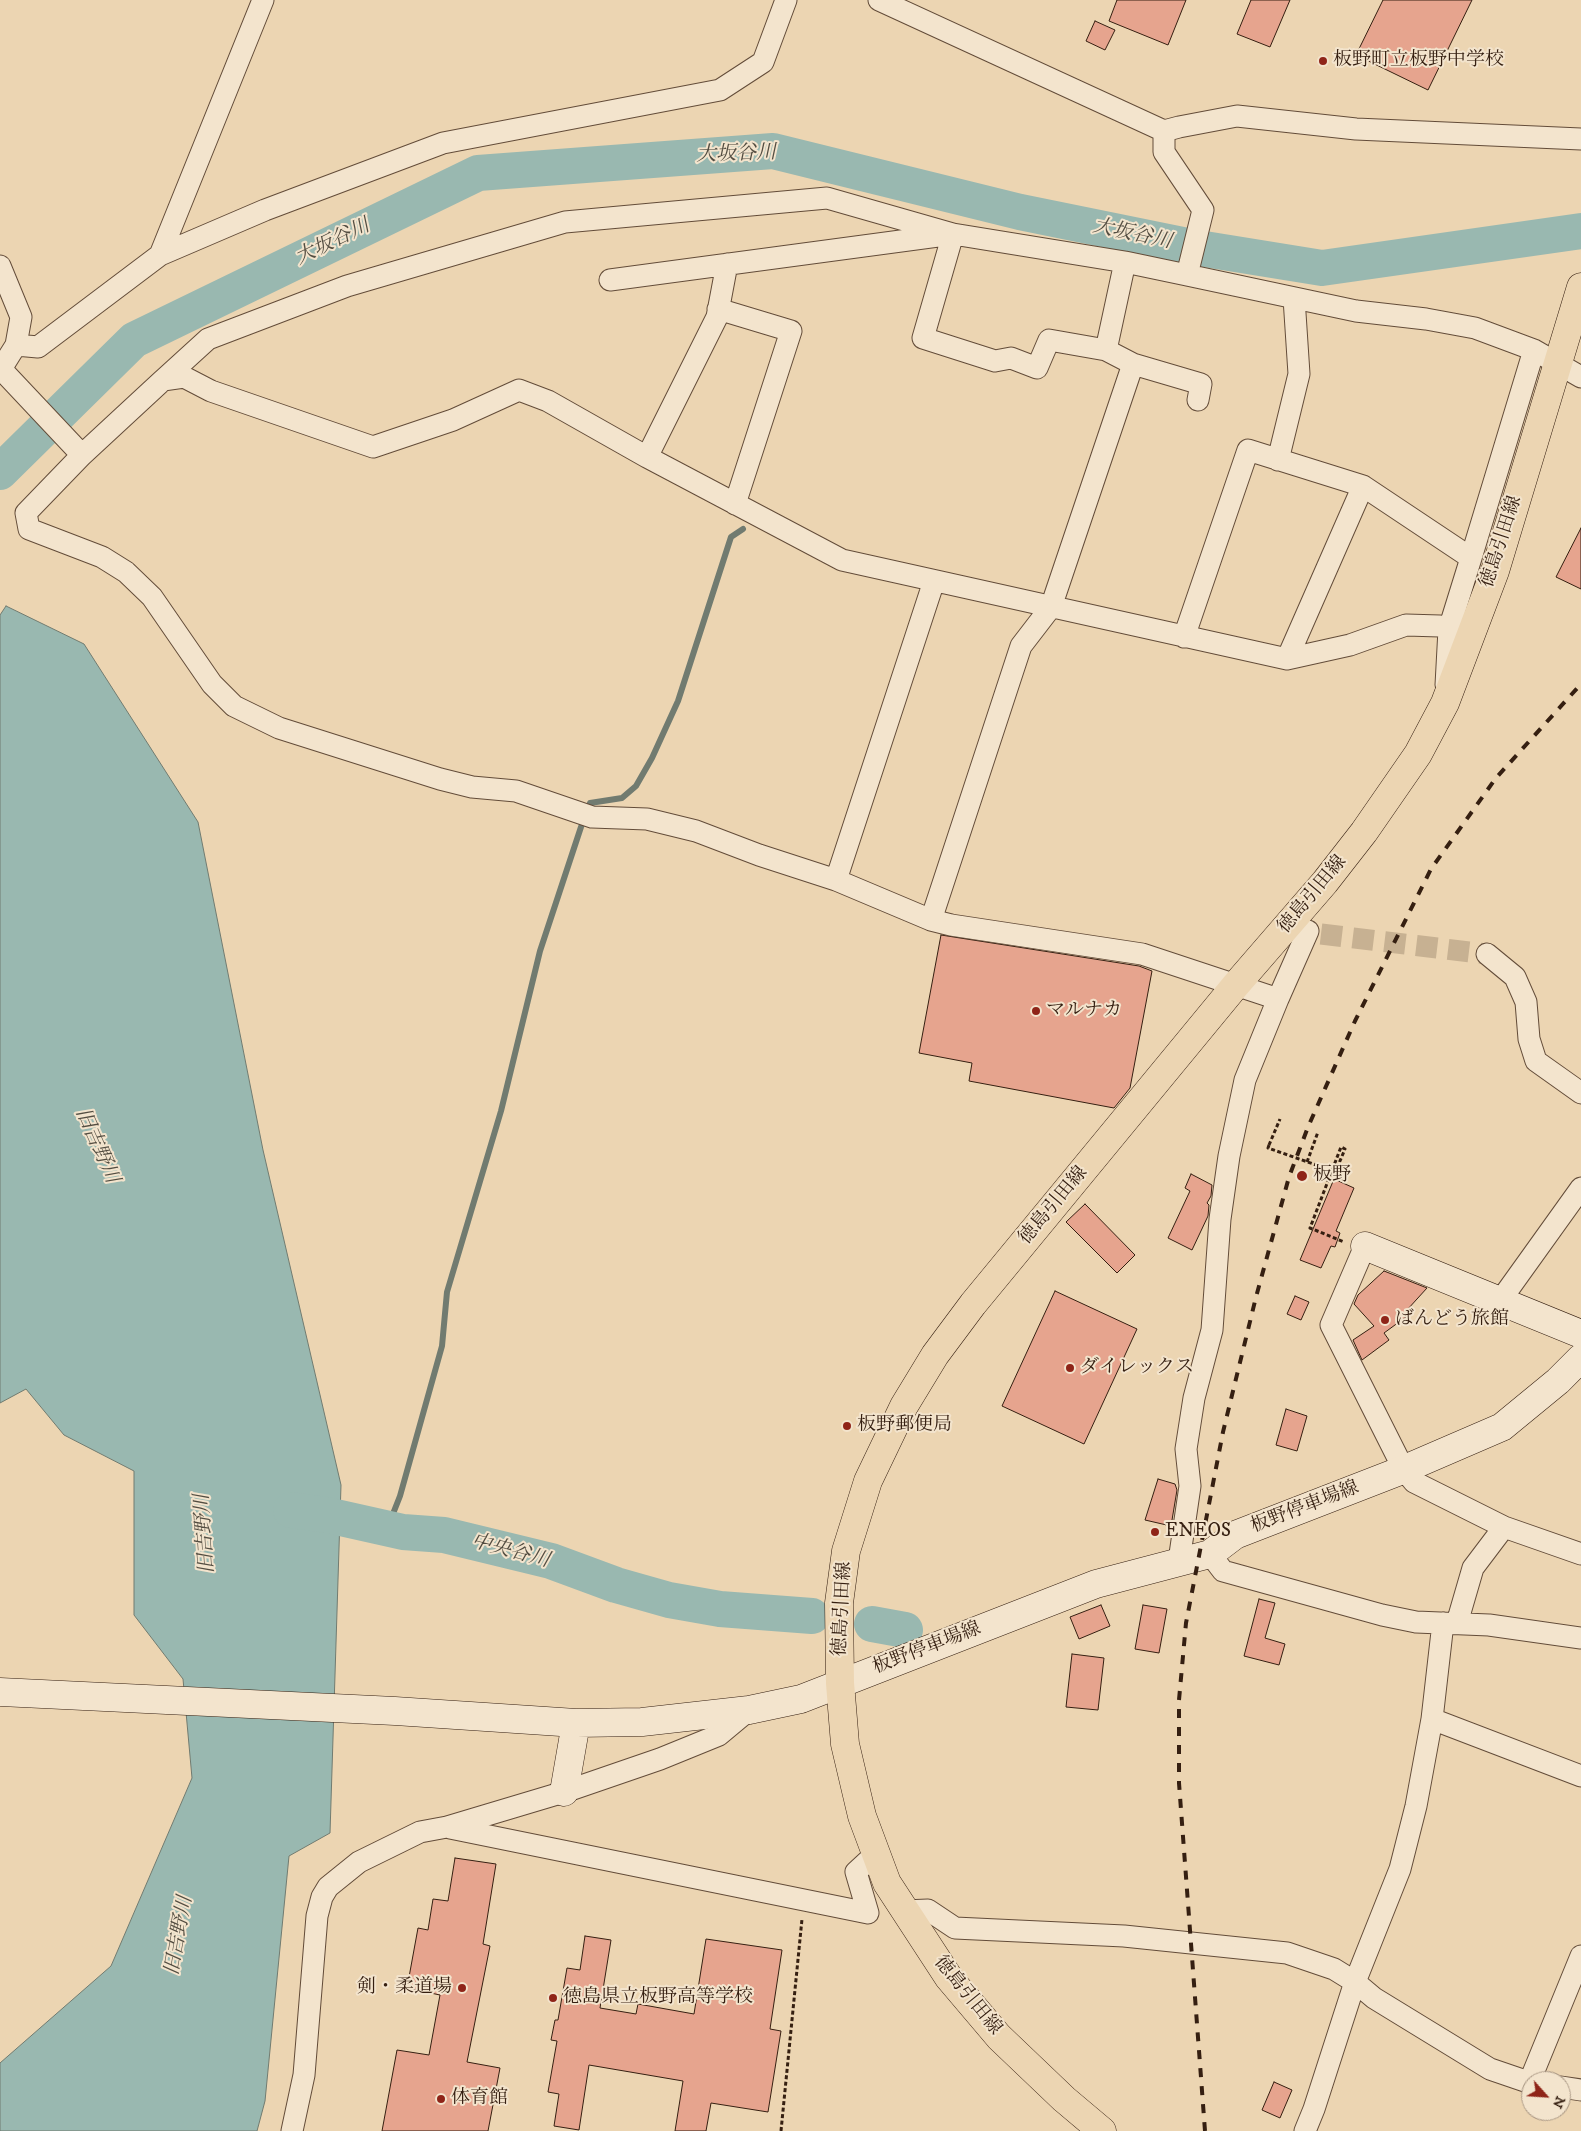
<!DOCTYPE html>
<meta charset="utf-8">
<style>
body{margin:0}
#map{position:relative;width:1581px;height:2131px;overflow:hidden;background:#ecd5b2;font-family:"IM FELL DW Pica",serif}
canvas{display:block}
.north{position:absolute;left:1521px;top:2071px;width:50px;height:50px;box-sizing:border-box;background:#f3e4cd;border:1px solid #a79582;border-radius:50%;rotate:116deg;font-size:14px;font-weight:700;line-height:20px;text-align:center;color:#351f11}
.north::after{content:'';display:block;margin:auto;width:18px;height:22px;background:#8f2418;clip-path:polygon(50% 0,100% 100%,50% 72%,0 100%)}
</style>
<div id="map">
<canvas width="1581" height="2131"></canvas>
<div class="north">N</div>
</div>
<script>
const c = document.querySelector('canvas').getContext('2d');
c.lineJoin = 'round';
function paint(path, color) {
  c.fillStyle = color;
  c.fill(path, 'evenodd');
}
function shape(rows) {
  const path = new Path2D();
  for (const r of rows) {
    path.moveTo(r[0], r[1]);
    for (let i = 2; i < r.length; i += 2) path.lineTo(r[i], r[i + 1]);
  }
  return path;
}
function strokePath(path, color, width, dash) {
  c.strokeStyle = color;
  c.lineWidth = width;
  c.lineCap = dash ? 'butt' : 'round';
  c.setLineDash(dash || []);
  c.stroke(path);
}
function write(font, color, halo, rows, align = 'center') {
  c.font = font + ' "IM FELL DW Pica","Noto Serif JP",serif';
  c.lineWidth = 4;
  c.setLineDash([]);
  c.textBaseline = 'middle';
  c.strokeStyle = halo;
  c.fillStyle = color;
  for (const [text, x, y, turn = 0] of rows) {
    c.save();
    c.translate(x, y);
    c.rotate((+turn || 0) * Math.PI / 180);
    c.textAlign = isNaN(turn) ? turn : align;
    if (halo) c.strokeText(text, 0, 0);
    c.fillText(text, 0, 0);
    c.restore();
  }
}
const water = shape([
 [6,606,84,644,198,822,263,1150,341,1485,330,1833,289,1856,265,2101,257,2131,0,2131,0,2063,111,1966,192,1778,183,1679,134,1615,134,1471,64,1435,26,1389,0,1403,0,615,6,606]
]);
const stream = shape([
 [387,1529,400,1496,442,1346,447,1292,501,1111,540,951,581,827,590,803,622,798,636,786,652,758,678,701,731,537,743,529]
]);
const river = shape([
 [0,472,134,340,478,173,773,151,1020,212,1192,247,1322,268,1581,231],
 [291,1510,327,1515,403,1532,444,1535,551,1561,616,1585,669,1600,720,1609,812,1616],
 [872,1624,905,1630]
]);
const building = shape([
 [1117,0,1186,0,1168,45,1109,21,1117,0],
 [1251,0,1290,0,1270,47,1237,34,1251,0],
 [1383,0,1472,0,1428,90,1356,55,1383,0],
 [1095,21,1115,30,1105,50,1086,41,1095,21],
 [1581,528,1581,589,1556,577,1581,528],
 [941,935,1139,966,1152,971,1130,1088,1114,1108,969,1081,972,1063,919,1053,941,935],
 [1191,1174,1212,1185,1211,1196,1207,1203,1209,1205,1208,1216,1192,1250,1168,1238,1190,1191,1185,1188,1191,1174],
 [1334,1179,1354,1188,1336,1231,1340,1233,1335,1247,1331,1246,1321,1268,1300,1260,1334,1179],
 [1085,1204,1135,1255,1117,1273,1066,1222,1085,1204],
 [1384,1271,1427,1288,1407,1310,1410,1314,1384,1333,1389,1340,1362,1360,1353,1340,1374,1326,1354,1304,1358,1295,1384,1271],
 [1055,1291,1137,1329,1084,1444,1002,1406,1055,1291],
 [1295,1296,1309,1302,1301,1320,1287,1314,1295,1296],
 [1286,1409,1307,1416,1297,1451,1276,1445,1286,1409],
 [1158,1479,1175,1484,1177,1490,1171,1526,1145,1520,1158,1479],
 [1259,1599,1275,1603,1265,1638,1285,1644,1279,1665,1244,1656,1259,1599],
 [1101,1605,1110,1626,1079,1639,1070,1617,1101,1605],
 [1143,1605,1167,1609,1159,1653,1135,1649,1143,1605],
 [1072,1654,1104,1658,1098,1710,1066,1707,1072,1654],
 [455,1858,496,1864,483,1944,490,1946,467,2062,500,2068,488,2131,382,2131,397,2050,429,2055,440,1995,407,1988,418,1928,428,1930,433,1899,448,1901,455,1858],
 [585,1936,611,1940,600,2008,636,2014,638,2004,694,2014,706,1939,782,1950,770,2029,781,2031,768,2112,711,2103,706,2131,675,2131,683,2081,589,2065,579,2130,554,2126,559,2094,548,2092,557,2041,551,2040,555,2020,558,2020,567,1968,580,1970,585,1936],
 [1274,2082,1292,2090,1280,2118,1262,2110,1274,2082]
]);
const streetTunnel = shape([
 [1321,934,1487,954]
]);
const path = shape([
 [1269,1145,1280,1119],
 [1307,1162,1318,1132],
 [1337,1168,1345,1149,1341,1147,1310,1228,1344,1242],
 [781,2131,802,1919]
]);
const street = shape([
 [879,0,1164,131,1179,127,1237,116,1356,129,1581,139],
 [1164,131,1164,152,1203,210,1187,275,1356,311,1426,319,1475,328,1534,350,1581,377],
 [160,255,263,0],
 [0,266,21,317,16,345,1,369,82,455],
 [610,280,953,234,1125,262,1187,275],
 [718,309,791,331,735,504],
 [16,345,38,347,160,255,265,210,443,143,720,90,763,62,786,0],
 [1133,364,1201,384,1198,400],
 [163,380,208,339,347,286,565,222,827,198,953,234,923,338,995,361,1011,358,1037,368,1049,340,1106,350],
 [647,457,717,317,727,264],
 [1278,460,1299,374,1294,298],
 [1471,558,1534,350],
 [1184,637,1248,450,1363,486,1471,558,1449,629],
 [1287,659,1363,486],
 [836,880,934,581],
 [931,920,1021,646,1051,607,1133,364,1106,350,1125,262],
 [1308,931,1278,999,1142,954,951,925,931,920,836,880,759,855,696,831,647,819,592,817,516,791,472,787,440,779,279,728,234,706,212,684,152,597,126,572,102,557,29,529,26,513,82,455,163,380,184,377,211,391,373,447,453,420,519,390,548,401,647,457,842,560,1287,659,1350,645,1406,625,1440,626,1449,629,1446,685],
 [1487,954,1515,977,1526,1002,1529,1039,1536,1061,1581,1093],
 [1365,1246,1331,1325,1404,1470,1414,1482,1504,1527,1581,1554],
 [1500,1301,1581,1188],
 [1210,1554,1223,1571,1382,1615,1416,1622,1489,1625,1581,1638],
 [1179,1561,1190,1486,1186,1449,1194,1398,1212,1330,1220,1219,1229,1156,1245,1080,1278,999],
 [1457,1623,1473,1568,1504,1527],
 [1432,1719,1581,1776],
 [450,1828,868,1913,856,1872,869,1860,877,1855],
 [904,1911,928,1910,955,1928,1124,1936,1287,1953,1334,1969,1355,1982,1374,1998,1490,2069,1531,2083],
 [1529,2083,1581,1956],
 [1561,2087,1581,2090],
 [292,2131,304,2075,317,1916,322,1897,328,1887,359,1862,420,1832,447,1827,564,1792,660,1759,719,1735,749,1710],
 [1305,2131,1314,2109,1355,1982,1400,1869,1416,1806,1432,1719,1443,1623]
]);
const secondary = shape([
 [1365,1246,1581,1334],
 [0,1692,395,1711,576,1723,642,1722,749,1710,801,1699,1096,1584,1210,1554,1235,1535,1400,1471,1502,1427,1558,1381,1581,1358],
 [564,1792,576,1723]
]);
const primary = shape([
 [1102,2131,1064,2099,999,2037,949,1978,887,1883,862,1816,845,1744,840,1683,839,1603,846,1551,868,1481,904,1406,935,1355,973,1304,1235,986,1325,882,1364,832,1418,754,1445,703,1495,571,1581,287]
]);
const rail = shape([
 [1205,2131,1179,1783,1179,1700,1186,1623,1223,1432,1256,1297,1289,1177,1308,1127,1355,1021,1431,869,1496,778,1581,684]
]);
const pathBridge = shape([
 [1269,1145,1268,1148,1336,1172,1337,1168]
]);
const markers = [
 [1323,61,5,"#8f2418"],
 [1036,1011,5,"#8f2418"],
 [1302,1176,6,"#8f2418"],
 [1385,1320,5,"#8f2418"],
 [1070,1368,5,"#8f2418"],
 [847,1426,5,"#8f2418"],
 [1155,1532,5,"#8f2418"],
 [462,1988,5,"#8f2418"],
 [553,1998,5,"#8f2418"],
 [441,2099,5,"#8f2418"]
];
const poiNames = [
 ["板野町立板野中学校",1333,61],
 ["マルナカ",1046,1011],
 ["板野",1313,1176],
 ["ばんどう旅館",1395,1320],
 ["ダイレックス",1080,1368],
 ["板野郵便局",857,1426],
 ["ENEOS",1165,1532],
 ["剣・柔道場",452,1988,"right"],
 ["徳島県立板野高等学校",563,1998],
 ["体育館",451,2099]
];
const streetNames = [
 ["徳島引田線",1502,542,-72],
 ["徳島引田線",1313,895,-50],
 ["徳島引田線",1054,1206,-50],
 ["板野停車場線",1305,1508,-21],
 ["徳島引田線",843,1609,-87],
 ["板野停車場線",927,1649,-21],
 ["徳島引田線",967,1996,51]
];
const waterNames = [
 ["大坂谷川",736,155,-2],
 ["大坂谷川",1132,235,12],
 ["大坂谷川",333,243,-26],
 ["旧吉野川",96,1146,66],
 ["旧吉野川",206,1534,-94],
 ["中央谷川",510,1552,15],
 ["旧吉野川",180,1936,-80]
];
paint(water, '#99b8b0');
strokePath(water, '#717b70', 1);
strokePath(stream, '#717b70', 6);
strokePath(river, '#99b8b0', 36);
paint(building, '#e6a48e');
strokePath(building, '#351f11', 1);
strokePath(streetTunnel, '#c7b192', 21, [21, 11]);
strokePath(street, '#634c39', 23);
strokePath(secondary, '#351f11', 29);
strokePath(primary, '#351f11', 29);
strokePath(path, '#351f11', 3, [4, 2.5]);
strokePath(street, '#f3e4cd', 21);
strokePath(secondary, '#f3e4cd', 28);
strokePath(primary, '#ecd5b2', 28);
strokePath(rail, '#351f11', 4, [9, 9]);
strokePath(pathBridge, '#351f11', 3, [4, 2.5]);
for (const [x, y, r, color] of markers) {
  const dot = new Path2D();
  dot.arc(x, y, r, 0, 2 * Math.PI);
  c.fillStyle = color;
  c.fill(dot);
  strokePath(dot, '#f3e4cd', 2);
}
write('19px', '#351f11', '#f3e4cd', poiNames, 'left');
write('19px', '#351f11', '#f3e4cd', streetNames);
write('italic 20px', '#534d41', '#f3e4cd', waterNames);
</script>
